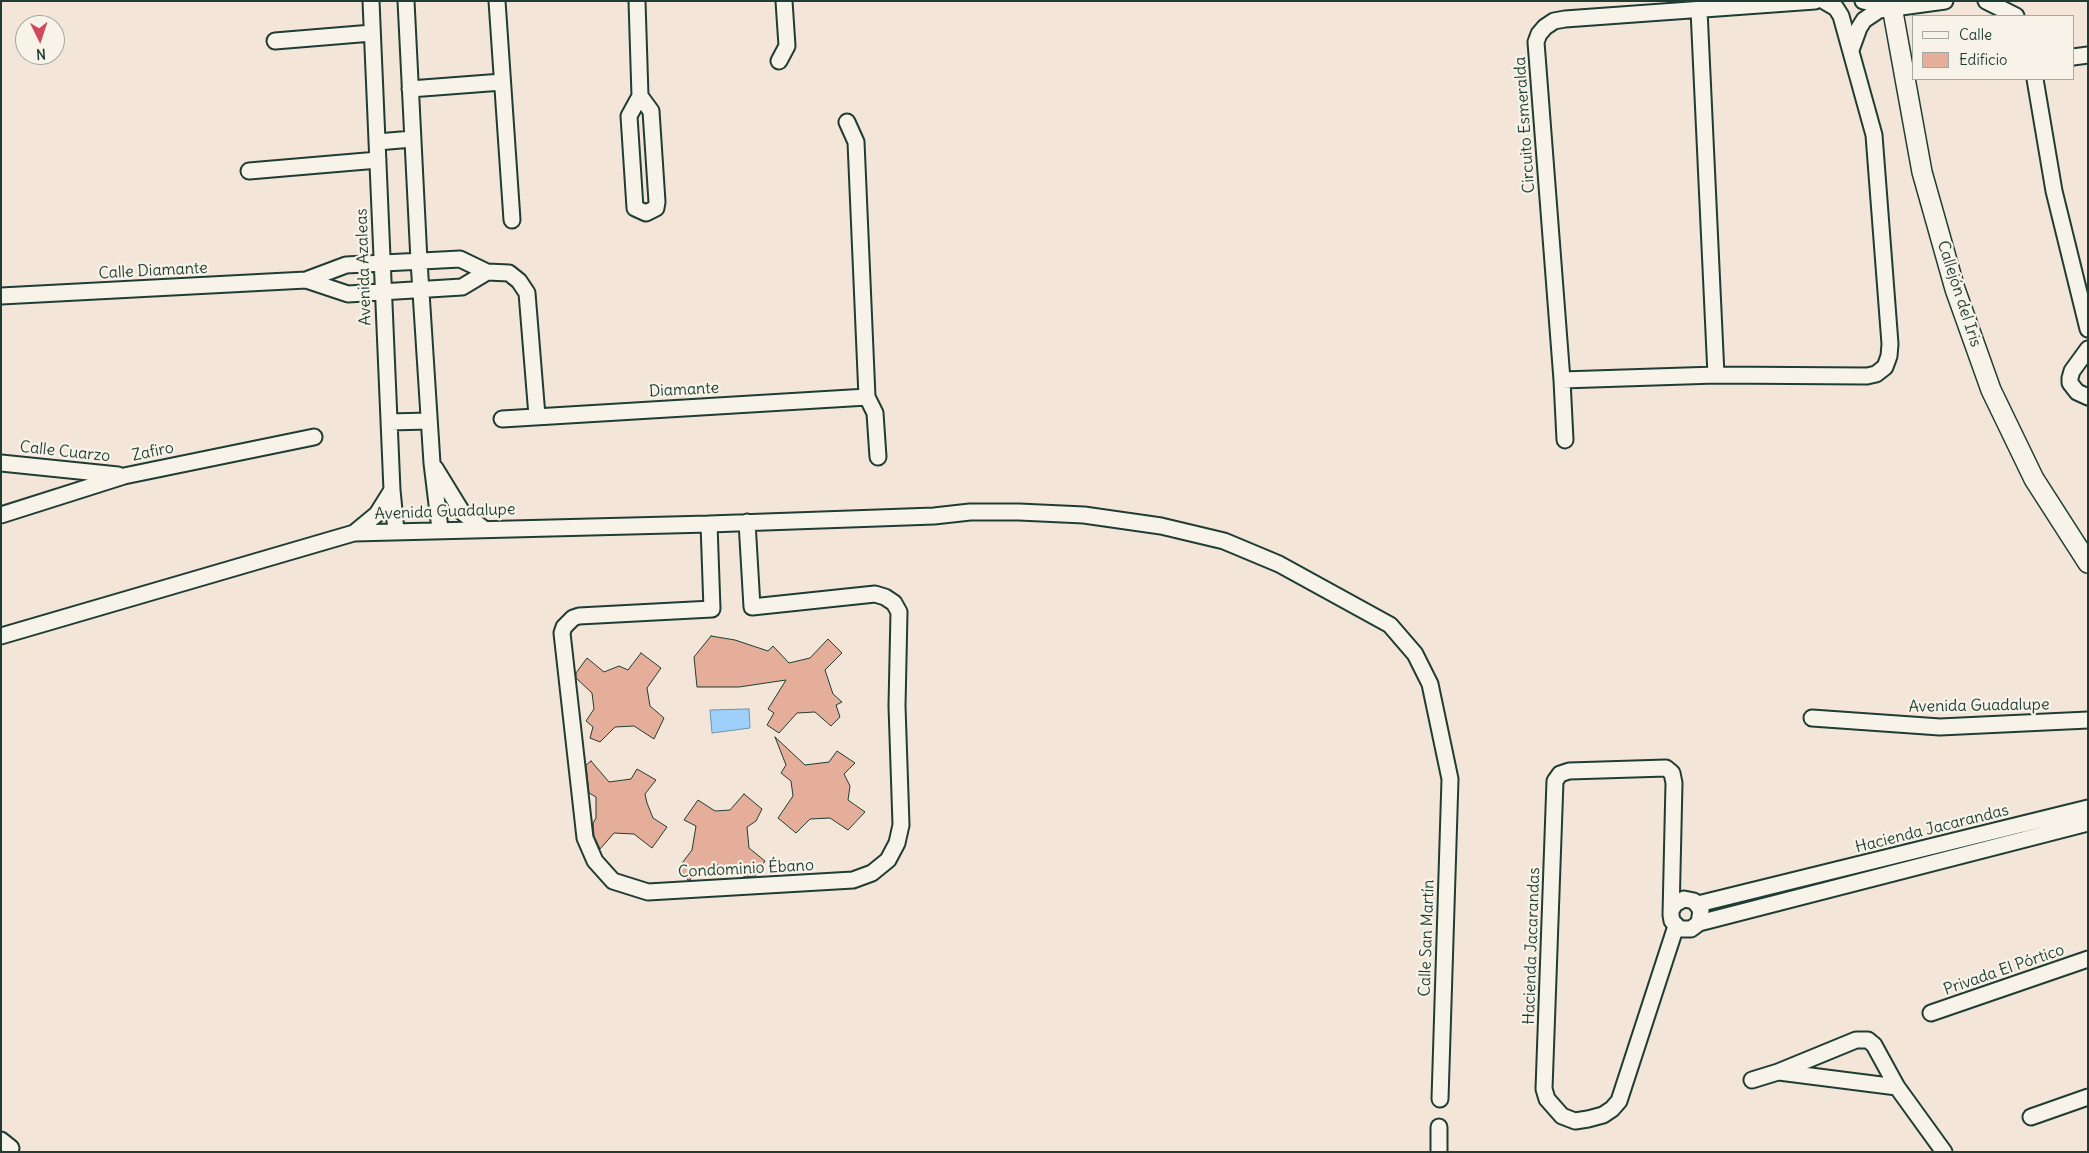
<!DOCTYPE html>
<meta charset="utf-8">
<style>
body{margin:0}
#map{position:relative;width:2089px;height:1153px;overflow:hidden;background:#f3e5d8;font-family:Delius,sans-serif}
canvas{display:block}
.frame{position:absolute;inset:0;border:2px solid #1f3d34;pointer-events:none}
.legend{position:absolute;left:1912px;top:15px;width:162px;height:65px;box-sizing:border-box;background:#f7f3e8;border:1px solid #a1aaa0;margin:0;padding:6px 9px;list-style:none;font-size:15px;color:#1f3d34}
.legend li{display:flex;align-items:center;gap:10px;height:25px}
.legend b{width:25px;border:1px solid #a1aaa0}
.north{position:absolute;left:15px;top:15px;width:50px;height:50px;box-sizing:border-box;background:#f7f3e8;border:1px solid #a1aaa0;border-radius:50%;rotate:176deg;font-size:14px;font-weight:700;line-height:20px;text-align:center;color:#1f3d34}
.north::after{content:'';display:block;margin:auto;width:18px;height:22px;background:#d1495b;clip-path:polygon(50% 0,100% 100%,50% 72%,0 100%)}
</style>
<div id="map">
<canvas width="2089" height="1153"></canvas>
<div class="frame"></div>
<ul class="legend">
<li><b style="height:6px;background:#f7f3e8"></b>Calle</li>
<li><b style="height:14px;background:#e5ae9a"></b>Edificio</li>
</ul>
<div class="north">N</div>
</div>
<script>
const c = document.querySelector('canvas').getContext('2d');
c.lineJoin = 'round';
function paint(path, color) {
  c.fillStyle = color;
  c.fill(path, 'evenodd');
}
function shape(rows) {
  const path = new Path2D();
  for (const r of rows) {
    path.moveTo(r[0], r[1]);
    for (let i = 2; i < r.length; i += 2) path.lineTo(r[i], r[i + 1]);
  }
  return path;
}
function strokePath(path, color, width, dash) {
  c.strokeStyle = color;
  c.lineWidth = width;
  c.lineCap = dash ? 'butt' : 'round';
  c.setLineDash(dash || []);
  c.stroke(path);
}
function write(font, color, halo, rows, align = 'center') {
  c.font = font + ' Delius,sans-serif';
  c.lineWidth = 4.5;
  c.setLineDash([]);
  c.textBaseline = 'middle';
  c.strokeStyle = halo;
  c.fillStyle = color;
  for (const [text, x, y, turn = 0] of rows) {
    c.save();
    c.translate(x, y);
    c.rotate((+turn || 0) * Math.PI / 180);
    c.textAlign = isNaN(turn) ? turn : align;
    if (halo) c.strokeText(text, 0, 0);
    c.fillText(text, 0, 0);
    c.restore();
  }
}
const water = shape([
 [749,709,750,728,712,733,710,710,749,709]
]);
const building = shape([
 [711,636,735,640,768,651,773,646,789,663,810,658,828,639,842,653,825,670,833,694,842,702,836,705,840,717,831,726,815,712,797,713,779,733,767,725,774,713,768,709,786,680,739,687,697,687,694,657,711,636],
 [641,653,661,668,647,688,650,706,664,718,654,739,634,726,615,727,600,742,590,738,593,727,586,721,594,709,592,693,576,678,576,673,587,658,604,672,619,666,628,670,641,653],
 [775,737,805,765,829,762,837,751,855,763,844,774,850,786,848,800,865,812,848,830,830,818,810,819,796,833,778,818,793,796,791,781,781,773,786,765,775,737],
 [591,761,609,782,631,779,637,769,656,780,645,794,647,803,653,818,667,827,652,848,634,834,614,833,600,849,594,836,593,823,596,818,596,797,589,793,586,765,591,761],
 [744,794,762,809,756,821,747,827,749,848,765,861,755,876,745,877,736,871,714,864,706,876,695,872,690,880,688,880,679,867,692,850,696,826,684,820,698,800,715,811,730,810,744,794]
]);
const minor = shape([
 [371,1,392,490,396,531],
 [406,1,419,261,432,463,440,529],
 [497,1,512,220],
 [637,1,640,96,629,116,635,208,646,213,656,208,657,202,651,111,640,96],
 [1863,1,1891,7],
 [1986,1,2016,16],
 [1699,10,1716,375],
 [275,41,372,33],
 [1851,50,1859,28,1864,20,1879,10,1945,1],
 [2073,57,2088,55],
 [779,61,787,46,784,1],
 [2035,79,2054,191,2088,329],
 [410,89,502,82],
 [847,122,856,142,867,397,875,413,878,457],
 [377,142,413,139],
 [249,171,378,160],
 [306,280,348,294,462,287,487,272],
 [1,296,306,280,346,265,460,259,487,272,509,273,519,281,527,293,537,416],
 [2088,349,2072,371,2070,378,2070,383,2077,392,2088,397],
 [1562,380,1716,375,1867,376,1876,374,1885,367,1889,356,1890,344,1874,135,1841,16,1836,8,1824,1],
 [502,419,867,397],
 [389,422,429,421],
 [1565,440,1562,380,1536,42,1539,34,1545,27,1554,21,1565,19,1815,1],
 [1,463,118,475],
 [435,468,462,512,484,529],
 [1,515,124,476,314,437],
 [709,524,712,609,579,616,573,618,564,627,562,633,585,838,595,861,613,881,648,892,853,880,872,873,888,860,897,843,901,825,897,706,899,612,894,603,885,597,875,594,752,607,747,522],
 [354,533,377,514,392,490],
 [1,636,354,533,709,524,934,516,970,512,1019,512,1084,515,1161,526,1224,541,1279,564,1390,625,1415,654,1430,684,1450,779,1440,1099],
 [1812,718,1940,727,2088,720],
 [1698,904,2088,808],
 [1672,909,1675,904,1684,899,1694,901,1701,910,1699,923,1691,929,1680,929,1672,921,1671,915,1674,783,1672,773,1666,768,1569,771,1560,774,1555,781,1544,1089,1547,1099,1562,1116,1575,1121,1588,1119,1603,1115,1612,1109,1619,1101,1676,926],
 [1699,923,2088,823],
 [1931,1013,2088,959],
 [1779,1072,1897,1087],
 [1752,1080,1778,1072,1856,1040,1868,1040,1874,1045,1897,1087,1944,1152],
 [2031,1117,2088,1097],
 [1439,1127,1439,1152],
 [1,1140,11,1148]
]);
const tertiary = shape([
 [1891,1,1922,172,1955,289,1991,390,2034,479,2088,563]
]);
const streetNames = [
 ["Circuito Esmeralda",1525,125,-94],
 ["Avenida Azaleas",364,267,-92],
 ["Calle Diamante",153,271,-3],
 ["Callejón del Iris",1959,294,72],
 ["Diamante",684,390,-3],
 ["Calle Cuarzo",65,452,6],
 ["Zafiro",153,452,-12],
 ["Avenida Guadalupe",445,512,-2],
 ["Avenida Guadalupe",1979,706,-1],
 ["Hacienda Jacarandas",1932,829,-14],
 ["Condominio Ébano",746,869,-3],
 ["Calle San Martín",1427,938,-88],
 ["Hacienda Jacarandas",1532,946,-88],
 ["Privada El Pórtico",2004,970,-19]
];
paint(water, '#9fcffb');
strokePath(water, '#6c95ab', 1);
paint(building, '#e5ae9a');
strokePath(building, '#1f3d34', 1);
strokePath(minor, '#1f3d34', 19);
strokePath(tertiary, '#1f3d34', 22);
strokePath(minor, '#f7f3e8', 15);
strokePath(tertiary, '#f7f3e8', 19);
write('16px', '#1f3d34', '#f7f3e8', streetNames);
</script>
